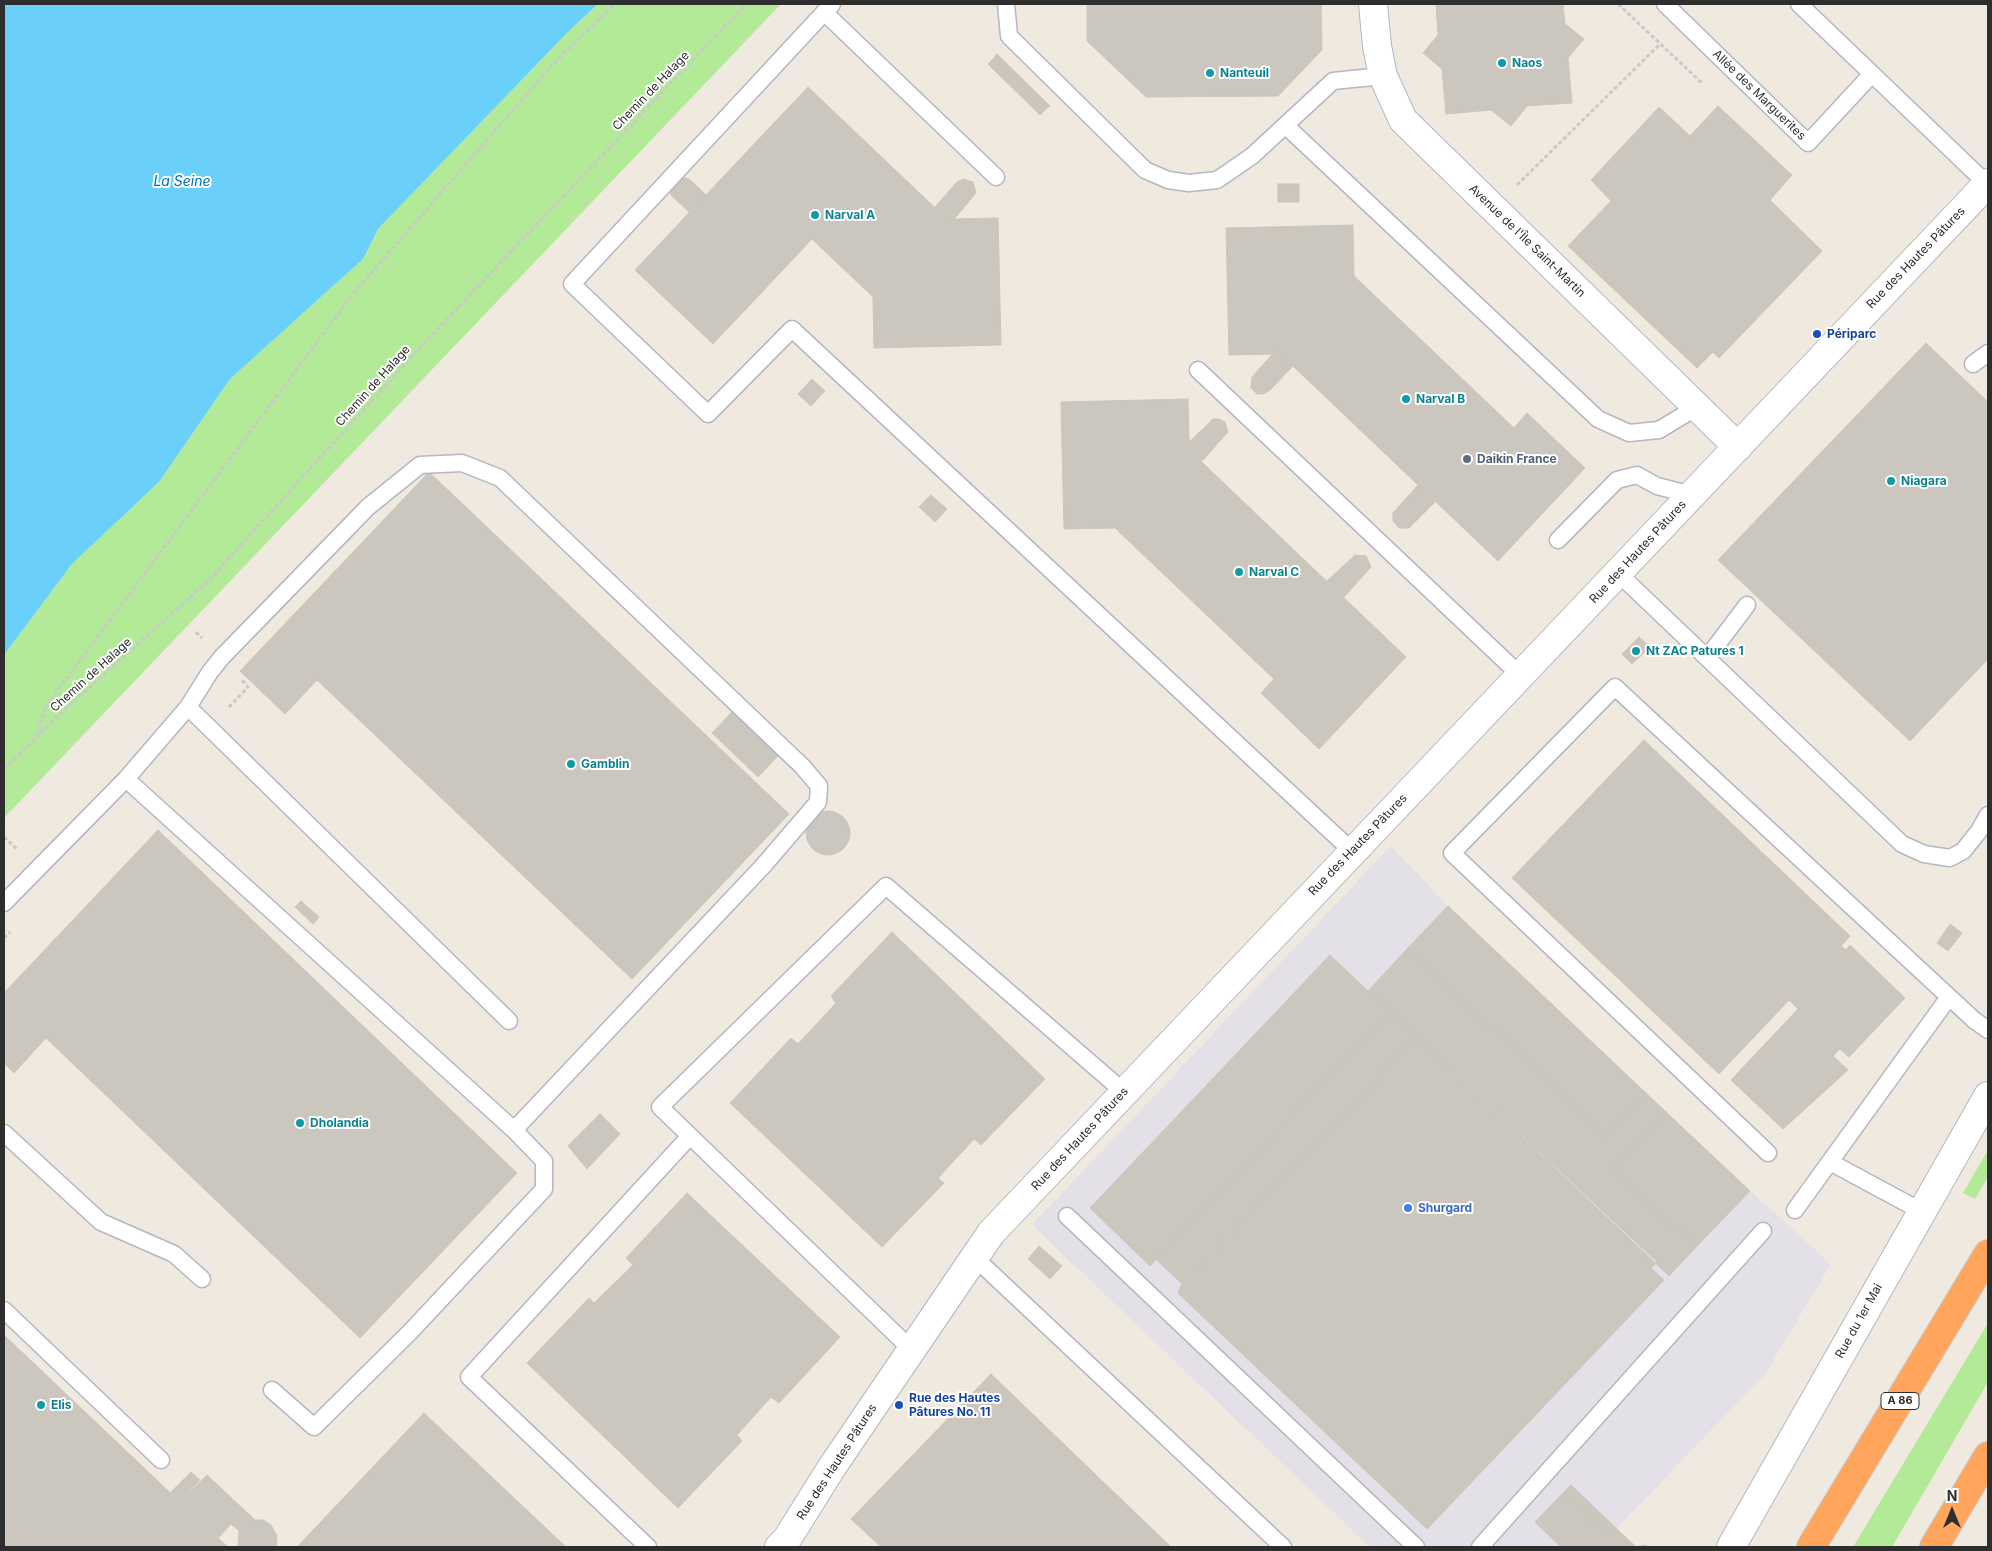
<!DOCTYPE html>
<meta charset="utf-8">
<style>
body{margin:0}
#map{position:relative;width:1992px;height:1551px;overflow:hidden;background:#f0e9e0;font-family:Inter,sans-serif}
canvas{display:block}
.frame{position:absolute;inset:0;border:5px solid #2e2e2e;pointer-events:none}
.north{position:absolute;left:1927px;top:1486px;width:50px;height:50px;-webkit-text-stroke:4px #fff;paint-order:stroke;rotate:0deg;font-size:14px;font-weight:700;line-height:20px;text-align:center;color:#2e2e2e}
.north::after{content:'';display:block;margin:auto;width:18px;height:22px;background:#2e2e2e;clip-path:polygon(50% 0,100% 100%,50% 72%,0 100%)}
</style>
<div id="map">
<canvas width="1992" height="1551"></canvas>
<div class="frame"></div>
<div class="north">N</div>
</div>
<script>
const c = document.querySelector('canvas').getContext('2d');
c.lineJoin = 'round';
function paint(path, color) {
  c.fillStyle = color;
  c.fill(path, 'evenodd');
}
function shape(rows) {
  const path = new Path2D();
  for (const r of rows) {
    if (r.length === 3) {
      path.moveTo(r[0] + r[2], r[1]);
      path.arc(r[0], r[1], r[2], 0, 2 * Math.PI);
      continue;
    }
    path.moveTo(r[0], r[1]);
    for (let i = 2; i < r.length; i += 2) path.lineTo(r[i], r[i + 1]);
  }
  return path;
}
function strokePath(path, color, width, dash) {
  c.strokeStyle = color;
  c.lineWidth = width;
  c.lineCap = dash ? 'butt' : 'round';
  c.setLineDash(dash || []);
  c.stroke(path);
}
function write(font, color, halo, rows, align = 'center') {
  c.font = font + ' Inter,sans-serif';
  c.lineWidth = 4;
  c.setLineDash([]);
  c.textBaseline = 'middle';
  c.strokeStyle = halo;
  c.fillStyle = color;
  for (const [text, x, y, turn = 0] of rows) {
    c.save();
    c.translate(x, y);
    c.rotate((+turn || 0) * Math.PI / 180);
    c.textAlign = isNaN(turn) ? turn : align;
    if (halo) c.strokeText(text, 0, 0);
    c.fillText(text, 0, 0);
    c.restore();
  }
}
const industrial = shape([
 [1391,846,1448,906,1750,1191,1831,1264,1765,1374,1617,1528,1635,1546,1646,1545,1648,1547,1370,1547,1032,1225]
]);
const green = shape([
 [598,4,781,4,4,818,4,655,72,564,159,482,230,379,363,259,378,229,567,33],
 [1988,1150,1988,1177,1975,1199,1963,1193],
 [1988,1323,1988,1382,1892,1547,1853,1547]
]);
const water = shape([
 [4,4,598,4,567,33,378,229,363,259,230,379,159,482,72,564,4,655]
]);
const building = shape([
 [1087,4,1321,4,1322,50,1278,96,1146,97,1087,41,1087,4],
 [1436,4,1563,4,1565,24,1584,39,1568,58,1572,103,1527,106,1511,126,1491,110,1446,114,1442,69,1423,53,1438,35,1436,4],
 [997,54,1050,106,1047,108,994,58,997,54],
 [994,58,1047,108,1040,115,988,64,994,58],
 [808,87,951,223,955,219,998,218,1001,345,874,348,873,297,812,239,713,344,635,270,808,87],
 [1718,106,1792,175,1770,200,1822,251,1719,358,1713,352,1697,368,1568,246,1611,201,1591,180,1659,107,1690,136,1718,106],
 [681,177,689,179,706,195,689,212,671,195,670,191,681,177],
 [963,179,973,182,976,193,951,223,935,207,957,182,963,179],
 [1278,184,1299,184,1299,202,1278,202,1278,184],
 [1353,225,1354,276,1514,428,1527,413,1585,468,1498,561,1276,350,1273,354,1229,355,1226,228,1353,225],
 [1926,343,1988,402,1988,659,1910,741,1718,560,1926,343],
 [1276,350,1293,366,1270,390,1263,394,1257,394,1251,388,1252,377,1276,350],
 [812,379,825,391,811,406,798,394,812,379],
 [1188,399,1189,442,1185,446,1406,657,1319,749,1261,693,1274,679,1115,528,1064,529,1061,402,1188,399],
 [1213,419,1219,419,1225,422,1228,432,1202,461,1185,446,1213,419],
 [429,472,789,814,632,979,317,680,285,714,240,671,429,472],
 [1418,485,1435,502,1409,528,1399,528,1393,521,1393,513,1418,485],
 [931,495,947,509,935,522,919,507,931,495],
 [1355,555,1366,556,1371,567,1344,597,1327,581,1355,555],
 [1639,637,1650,647,1632,664,1622,654,1639,637],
 [732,712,778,756,758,777,712,733,732,712],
 [1644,740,1850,936,1841,946,1846,950,1850,945,1905,998,1849,1057,1840,1049,1833,1056,1848,1070,1783,1129,1731,1080,1798,1009,1789,1000,1719,1074,1512,878,1644,740],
 [828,833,22],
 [158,830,517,1173,360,1338,46,1038,14,1073,4,1063,4,993,158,830],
 [301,901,319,917,313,924,295,907,301,901],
 [1448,906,1646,1093,1605,1136,1408,948,1448,906],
 [1950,924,1962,933,1948,951,1937,943,1950,924],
 [892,932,1045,1079,981,1145,974,1139,938,1178,944,1183,882,1247,730,1103,791,1038,798,1044,836,1003,831,996,892,932],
 [1408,948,1605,1136,1646,1093,1666,1112,1613,1168,1696,1247,1669,1276,1368,991,1408,948],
 [1330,955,1390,1012,1150,1266,1090,1208,1330,955],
 [1390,1012,1417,1037,1182,1284,1156,1259,1390,1012],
 [1417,1037,1657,1262,1651,1268,1664,1280,1427,1529,1178,1293,1180,1287,1417,1037],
 [1666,1112,1750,1191,1696,1247,1613,1168,1666,1112],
 [600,1114,620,1134,587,1169,568,1146,600,1114],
 [687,1193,840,1337,779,1403,771,1397,737,1435,742,1441,678,1508,527,1363,589,1298,594,1303,633,1265,626,1258,687,1193],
 [1039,1246,1062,1266,1050,1279,1028,1259,1039,1246],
 [4,1335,180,1502,207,1475,255,1520,263,1520,271,1525,277,1536,276,1547,238,1547,239,1531,231,1524,218,1538,228,1547,4,1547,4,1335],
 [991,1374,1171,1547,881,1547,851,1519,991,1374],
 [424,1413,566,1547,297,1547,424,1413],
 [191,1472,200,1480,180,1501,171,1492,191,1472],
 [1571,1485,1616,1528,1610,1535,1598,1524,1595,1528,1591,1524,1594,1520,1564,1492,1571,1485],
 [1564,1492,1594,1520,1591,1524,1595,1528,1598,1524,1610,1535,1616,1528,1636,1547,1646,1545,1648,1547,1561,1547,1535,1522,1564,1492]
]);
const path = shape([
 [1618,4,1703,84],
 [1517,185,1660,44],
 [196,632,202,638],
 [229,707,248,687,241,679],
 [37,736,46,706,352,295,553,64,615,4],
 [4,769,61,713,208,581,429,338,746,4],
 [4,837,18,850],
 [4,938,10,932]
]);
const lane = shape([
 [832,4,572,284,708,414,792,329,1352,851],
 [1006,4,1009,36,1145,170,1168,180,1189,183,1217,180,1252,156,1333,81,1383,76],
 [1665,4,1808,143,1871,75],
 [1799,4,1987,184],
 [824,12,996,177],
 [1286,126,1598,419,1629,433,1659,430,1697,407],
 [1973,364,1988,353],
 [1198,370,1521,676],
 [1558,540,1617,480,1637,475,1657,486,1692,495],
 [1618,573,1902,844,1924,854,1950,858,1963,851,1979,831,1988,815],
 [1707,658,1747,605],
 [188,707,509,1021],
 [126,779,514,1130,544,1161,544,1189,410,1332,314,1427,272,1390],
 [4,903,126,779,188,707,210,672,222,657,368,507,420,465,462,463,500,478,802,766,819,786,818,802,763,866,514,1130],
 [4,1133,101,1222,174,1254,202,1279],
 [1768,1153,1452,853,1615,687,1974,1020,1988,1030],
 [1830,1162,1921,1211],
 [1795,1210,1949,997],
 [1067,1216,1416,1547],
 [974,1257,1283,1547],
 [4,1310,161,1460],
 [912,1350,660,1107,886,886,1124,1092],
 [648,1547,469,1377,690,1136],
 [1480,1547,1763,1231]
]);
const street = shape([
 [1373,4,1377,46,1383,76,1403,120,1738,447],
 [779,1547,787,1539,832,1467,991,1233,1988,183]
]);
const secondary = shape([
 [1731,1547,1988,1096]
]);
const highway = shape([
 [1811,1547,1988,1254],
 [1934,1547,1988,1456]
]);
const markers = [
 [1502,63,5,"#0f9aa8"],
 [1210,73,5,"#0f9aa8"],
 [815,215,5,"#0f9aa8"],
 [1817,334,5,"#1a4fb4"],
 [1406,399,5,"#0f9aa8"],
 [1467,459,5,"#5c6f8a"],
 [1891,481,5,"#0f9aa8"],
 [1239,572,5,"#0f9aa8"],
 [1636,651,5,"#0f9aa8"],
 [571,764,5,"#0f9aa8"],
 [300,1123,5,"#0f9aa8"],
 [1408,1208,5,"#3f7fe0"],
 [41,1405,5,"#0f9aa8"],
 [899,1405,5,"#1a4fb4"]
];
const shields = [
 [1900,1401,38]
];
const shieldNames = [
 ["A 86",1900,1401]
];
const cultureNames = [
 ["Naos",1512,63],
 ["Nanteuil",1220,73],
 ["Narval A",825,215],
 ["Narval B",1416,399],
 ["Niagara",1901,481],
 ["Narval C",1249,572],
 ["Nt ZAC Patures 1",1646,651],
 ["Gamblin",581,764],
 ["Dholandia",310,1123],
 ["Elis",51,1405]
];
const streetNames = [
 ["Chemin de Halage",651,91,-46],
 ["Allée des Marguerites",1759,95,44],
 ["Avenue de l'Île Saint-Martin",1527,241,44],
 ["Rue des Hautes Pâtures",1916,258,-46],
 ["Chemin de Halage",373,386,-48],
 ["Rue des Hautes Pâtures",1638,552,-47],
 ["Chemin de Halage",91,675,-42],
 ["Rue des Hautes Pâtures",1358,845,-46],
 ["Rue des Hautes Pâtures",1080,1139,-47],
 ["Rue du 1er Mai",1859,1321,-61],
 ["Rue des Hautes Pâtures",837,1462,-57]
];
const transitNames = [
 ["Périparc",1827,334],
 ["Rue des Hautes",909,1398],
 ["Pâtures No. 11",909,1412]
];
const serviceNames = [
 ["Daikin France",1477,459]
];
const shopNames = [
 ["Shurgard",1418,1208]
];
const waterNames = [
 ["La Seine",182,182]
];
paint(industrial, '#e3e0e8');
paint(green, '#b2ea98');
paint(water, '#6bd0f9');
paint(building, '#cbc7be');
strokePath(building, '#ccc6b9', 1);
strokePath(lane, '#b4b6c2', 19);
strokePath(street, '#b4b6c2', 30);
strokePath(secondary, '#b4b6c2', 30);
strokePath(highway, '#c9c9c9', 30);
strokePath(path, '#c9c9c9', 3, [4, 2.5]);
strokePath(lane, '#fff', 16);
strokePath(street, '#fff', 28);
strokePath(secondary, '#fff', 28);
strokePath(highway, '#ffa65c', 28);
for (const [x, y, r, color] of markers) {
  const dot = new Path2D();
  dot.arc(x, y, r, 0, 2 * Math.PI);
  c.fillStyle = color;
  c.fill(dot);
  strokePath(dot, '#fff', 2);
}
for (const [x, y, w] of shields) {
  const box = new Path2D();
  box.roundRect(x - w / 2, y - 8.5, w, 17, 4);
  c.fillStyle = '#fff';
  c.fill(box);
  strokePath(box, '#2e2e2e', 1);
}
write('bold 11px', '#2e2e2e', null, shieldNames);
write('bold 12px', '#0d838f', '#fff', cultureNames, 'left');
write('12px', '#2e2e2e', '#fff', streetNames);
write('bold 12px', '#164399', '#fff', transitNames, 'left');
write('bold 12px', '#4e5e75', '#fff', serviceNames, 'left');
write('bold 12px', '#366cbe', '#fff', shopNames, 'left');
write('italic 14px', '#026fae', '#fff', waterNames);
</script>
